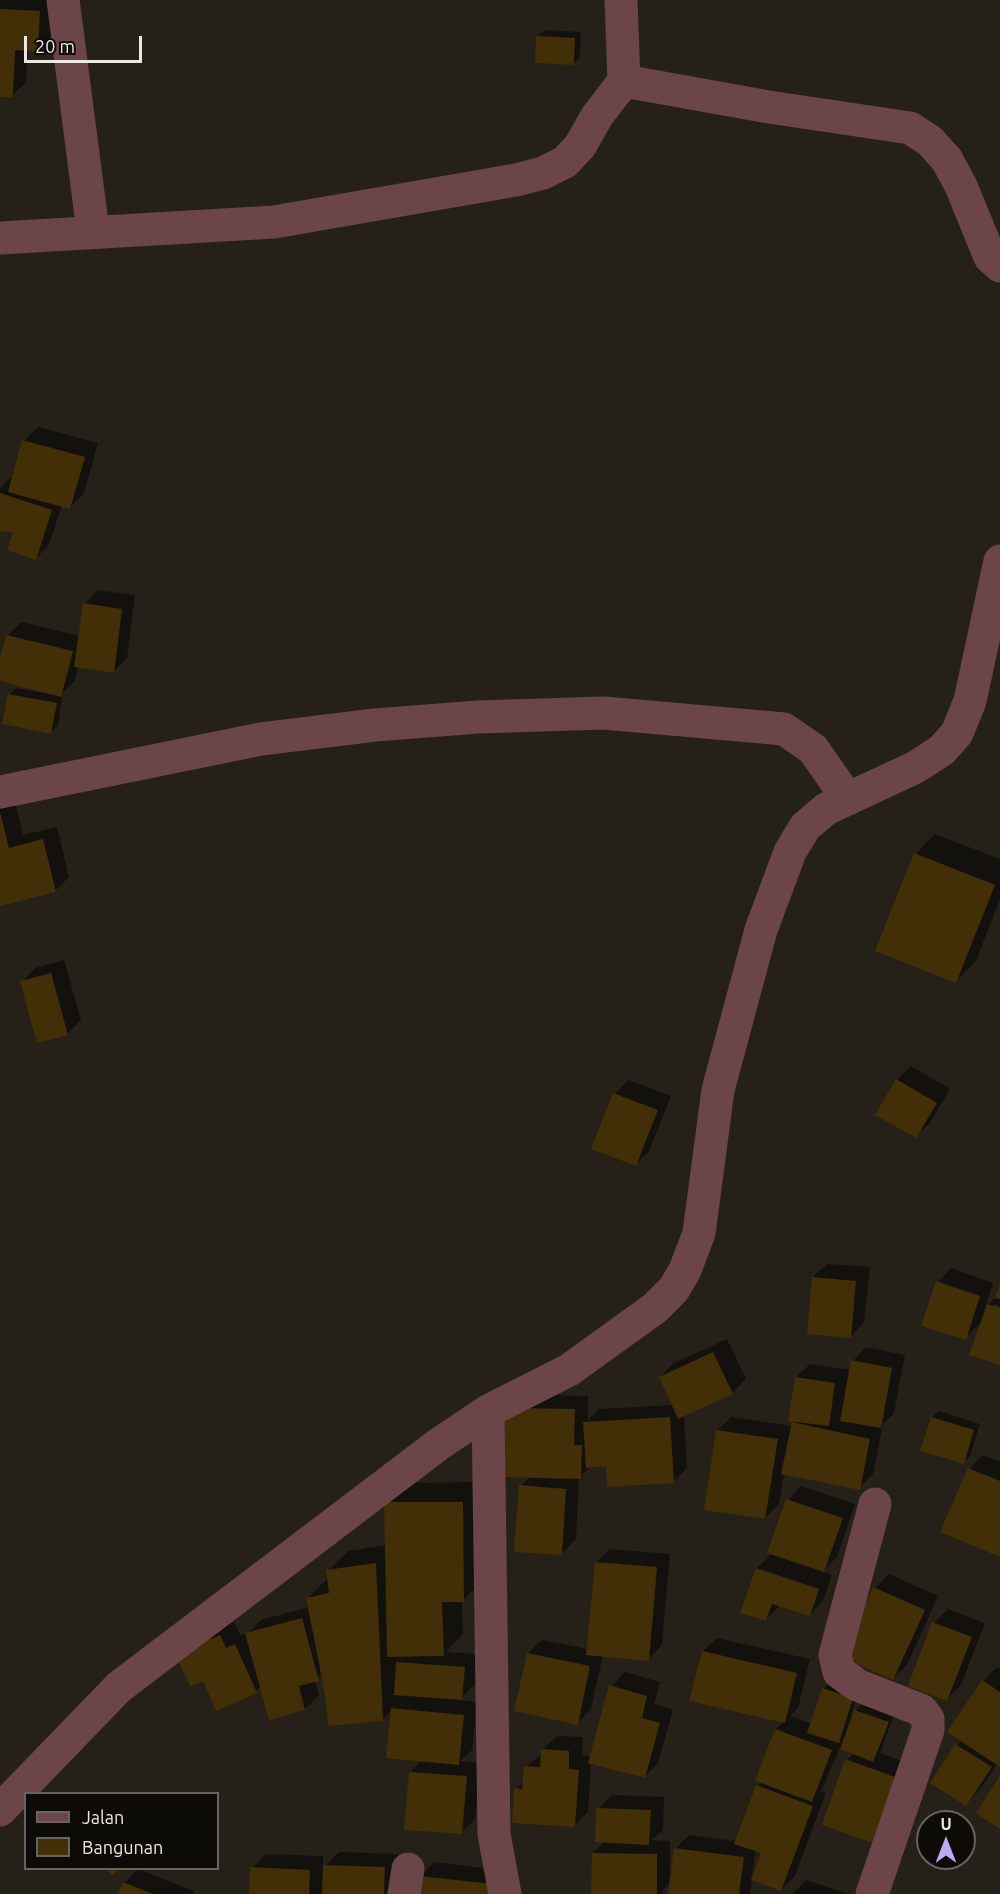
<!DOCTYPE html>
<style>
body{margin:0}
#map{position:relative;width:1000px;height:1894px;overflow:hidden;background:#252119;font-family:Ubuntu,sans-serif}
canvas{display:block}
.legend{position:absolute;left:24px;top:1792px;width:195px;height:78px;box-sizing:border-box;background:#0d0b08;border:2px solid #666360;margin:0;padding:8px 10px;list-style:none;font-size:18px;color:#ebe8e3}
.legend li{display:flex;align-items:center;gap:12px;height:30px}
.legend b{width:30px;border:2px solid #666360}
.north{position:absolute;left:916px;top:1810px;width:60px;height:60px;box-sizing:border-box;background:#0d0b08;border:2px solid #666360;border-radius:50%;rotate:0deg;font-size:16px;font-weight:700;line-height:24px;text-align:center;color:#ebe8e3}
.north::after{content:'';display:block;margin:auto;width:21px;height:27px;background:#baaaf6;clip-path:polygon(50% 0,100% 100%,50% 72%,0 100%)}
.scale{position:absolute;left:24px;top:36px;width:118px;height:27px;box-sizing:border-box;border:3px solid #ebe8e3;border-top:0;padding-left:8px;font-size:18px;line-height:21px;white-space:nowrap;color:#ebe8e3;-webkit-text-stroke:4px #0d0b08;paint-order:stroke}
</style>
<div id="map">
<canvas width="1000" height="1894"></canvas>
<ul class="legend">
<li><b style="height:8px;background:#6b4547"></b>Jalan</li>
<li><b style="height:16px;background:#422e07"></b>Bangunan</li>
</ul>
<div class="north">U</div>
<div class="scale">20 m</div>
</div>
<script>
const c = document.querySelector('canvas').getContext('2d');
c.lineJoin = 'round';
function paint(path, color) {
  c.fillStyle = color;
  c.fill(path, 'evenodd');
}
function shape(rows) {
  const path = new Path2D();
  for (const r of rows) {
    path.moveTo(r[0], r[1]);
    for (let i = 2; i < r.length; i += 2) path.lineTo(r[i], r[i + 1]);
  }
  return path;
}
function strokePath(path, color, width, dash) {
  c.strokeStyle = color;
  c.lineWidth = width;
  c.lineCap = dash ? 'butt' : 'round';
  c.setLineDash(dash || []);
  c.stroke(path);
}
const shadow = shape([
 [0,0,53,0,51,36,37,50,28,50,26,82,12,96,0,95],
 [544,30,581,32,580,57,573,64,538,37],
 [38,427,98,443,84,493,70,507,62,505,49,545,35,559,15,532,0,529,0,488,10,478,13,479,24,441],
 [98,590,135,595,127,658,113,672,78,667,75,681,59,696,62,697,58,725,51,732,9,695,16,688,43,693,44,691,0,680,0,664,7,636,21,622,80,636,84,604],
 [13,793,23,835,57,827,69,877,55,891,0,904,0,796],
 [935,834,1000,859,1000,899,976,961,956,981,915,854],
 [64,960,81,1020,67,1034,22,982,35,968],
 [911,1066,950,1089,930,1123,916,1136,897,1080],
 [628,1080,671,1096,649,1151,635,1165,615,1094],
 [827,1264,870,1267,864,1322,851,1336,813,1277],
 [951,1268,993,1283,985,1308,997,1295,1000,1287,1000,1306,994,1304,994,1307,1000,1309,1000,1363,982,1322,965,1338,938,1282],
 [727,1339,746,1379,732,1393,684,1415,687,1468,673,1482,608,1465,592,1466,579,1477,576,1539,562,1553,521,1486,530,1476,517,1394,588,1396,588,1420,599,1409,673,1405,660,1377,674,1363],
 [866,1347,905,1355,894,1413,883,1424,873,1474,859,1488,784,1473,779,1504,765,1518,718,1430,731,1417,792,1426,796,1420,796,1377,810,1364,851,1370,853,1361],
 [939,1411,980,1424,970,1456,963,1463,932,1417],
 [983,1455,1000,1462,1000,1555,969,1469],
 [482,1482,483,1581,462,1601,463,1634,446,1652,478,1654,475,1684,459,1700,477,1702,472,1750,460,1761,480,1763,475,1819,461,1833,410,1772,423,1760,393,1709,382,1720,323,1674,315,1680,319,1695,305,1709,261,1686,256,1691,192,1641,234,1622,240,1635,249,1632,261,1620,309,1607,308,1598,328,1578,328,1571,348,1551,386,1545,386,1503,406,1483],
 [801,1486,855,1504,837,1557,822,1572,832,1575,823,1601,810,1614,779,1606,766,1620,757,1568,772,1553,788,1500],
 [610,1549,670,1554,662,1645,648,1659,603,1655,591,1709,578,1723,528,1653,542,1640,588,1649,596,1562],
 [889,1574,938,1596,907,1665,893,1678,875,1588],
 [948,1609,985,1623,961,1685,947,1699,934,1623],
 [717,1638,810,1659,798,1708,790,1716,812,1724,824,1689,830,1682,859,1692,851,1715,862,1704,894,1715,880,1753,911,1764,888,1828,847,1760,854,1753,840,1748,821,1791,826,1792,795,1876,781,1890,752,1878,750,1894,669,1894,671,1882,661,1892,664,1894,593,1894,593,1853,605,1841,598,1809,612,1795,664,1797,663,1830,652,1840,670,1841,670,1871,672,1872,675,1849,689,1835,736,1841,757,1786,762,1782,776,1729,784,1721,703,1651],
 [756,1850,763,1852,754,1877,752,1876],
 [997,1667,1000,1669,1000,1765,998,1763,979,1791,966,1804,932,1782,962,1739,983,1681],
 [625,1672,660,1682,654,1704,673,1710,658,1763,644,1777,591,1763,588,1812,574,1826,516,1789,525,1780,526,1767,543,1753,543,1749,557,1736,583,1737,582,1756,591,1756,611,1686],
 [339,1852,398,1854,396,1894,251,1894,252,1868,266,1854,323,1856,323,1868],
 [434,1862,506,1871,504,1894,420,1876],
 [138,1869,194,1891,193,1894,120,1894,124,1883],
 [806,1880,849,1894,792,1894]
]);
const building = shape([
 [0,9,40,11,38,52,15,50,13,97,0,97],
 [536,36,575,38,574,65,535,63],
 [22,440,85,457,70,509,8,492],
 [0,493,52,510,36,560,7,550,13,533,0,531],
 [83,603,122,609,114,673,74,667],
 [6,635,73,651,61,697,0,681,0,658],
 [8,694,57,703,51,734,2,724],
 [0,812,9,848,43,839,56,892,0,906],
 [914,853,995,885,956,983,875,951],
 [51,973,68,1035,37,1043,20,981],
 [896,1079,937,1103,916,1138,875,1115],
 [613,1093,658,1110,636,1166,591,1149],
 [812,1277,856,1281,851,1338,807,1334],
 [936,1281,980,1296,966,1340,921,1326],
 [1000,1284,1000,1299,995,1298],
 [987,1304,1000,1308,1000,1365,969,1355],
 [713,1352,733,1394,678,1419,659,1377],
 [851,1360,892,1368,881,1428,840,1421],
 [795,1377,835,1383,829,1426,788,1421],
 [502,1408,575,1409,574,1445,582,1445,581,1479,501,1477],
 [670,1417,674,1483,607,1487,606,1466,586,1468,583,1422],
 [931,1417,974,1430,964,1464,920,1451],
 [792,1422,870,1439,860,1490,781,1474],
 [716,1430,778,1439,765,1519,704,1510],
 [968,1468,1000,1481,1000,1557,940,1532],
 [519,1485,566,1489,562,1555,514,1552],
 [786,1499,843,1518,824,1572,767,1553],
 [384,1502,463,1502,464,1602,442,1602,444,1656,387,1657],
 [595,1562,657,1567,649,1661,586,1655],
 [376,1563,383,1721,328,1726,325,1694,306,1598,329,1593,326,1570],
 [756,1568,819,1589,810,1616,772,1604,766,1621,740,1613],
 [873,1587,925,1610,893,1680,841,1657],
 [302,1618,319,1681,299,1686,305,1710,269,1720,245,1633],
 [932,1622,972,1637,947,1701,908,1686],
 [220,1635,226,1648,235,1644,257,1693,216,1711,203,1681,190,1686,176,1655],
 [702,1651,797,1673,785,1723,689,1701],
 [527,1653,590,1666,578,1725,514,1711],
 [396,1662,465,1667,462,1700,394,1695],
 [982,1680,1000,1692,1000,1767,947,1732],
 [609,1685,647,1696,642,1718,660,1723,645,1778,588,1763],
 [822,1688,853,1698,839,1743,807,1733],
 [391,1708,464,1715,459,1765,386,1758],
 [854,1710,889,1722,873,1762,840,1749],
 [775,1729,832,1750,812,1802,755,1781],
 [955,1744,992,1767,966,1806,930,1783],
 [541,1749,569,1751,569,1769,579,1770,575,1827,512,1823,514,1788,522,1789,524,1766,540,1767],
 [845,1759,898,1778,875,1844,822,1825],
 [409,1772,467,1776,462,1834,404,1830],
 [1000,1776,1000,1829,976,1813],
 [756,1785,813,1806,781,1891,751,1880,761,1853,734,1844],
 [596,1808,651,1810,649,1845,595,1842],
 [674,1848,744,1857,739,1894,668,1894],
 [592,1853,657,1854,657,1894,591,1894],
 [323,1865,385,1867,384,1894,322,1894],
 [250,1867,310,1870,309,1894,249,1894],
 [105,1868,120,1868,112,1876],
 [419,1876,493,1884,492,1894,417,1894],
 [123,1882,153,1894,118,1894]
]);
const minor = shape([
 [63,0,93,231],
 [621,0,624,81],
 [0,238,274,222,516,180,543,173,565,162,580,146,597,116,624,81,769,107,910,128,930,141,947,160,961,186,990,257,1000,266],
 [0,792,261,739,375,725,478,717,604,713,784,729,813,749,848,799],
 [488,1411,494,1834,505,1894],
 [0,1810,119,1687,439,1444,488,1411,569,1370,655,1308,674,1289,685,1270,699,1233,718,1090,761,930,790,852,805,827,826,809,916,767,942,750,957,733,970,701,1000,561],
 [404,1894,408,1869],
 [872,1894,928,1730,928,1719,921,1710,857,1685,839,1672,835,1655,875,1504]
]);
paint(shadow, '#0007');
paint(building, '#422e07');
strokePath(minor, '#6b4547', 33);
</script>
